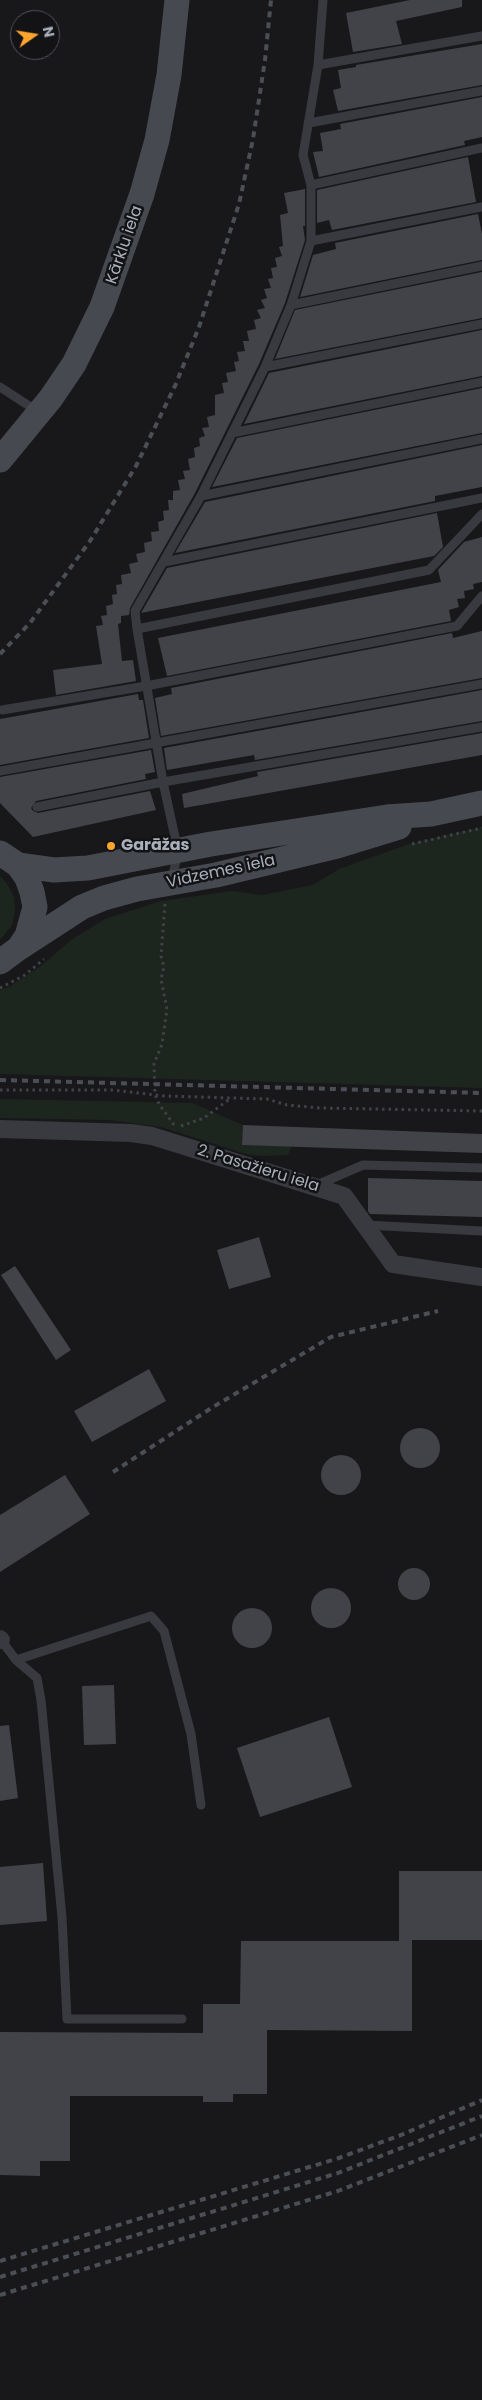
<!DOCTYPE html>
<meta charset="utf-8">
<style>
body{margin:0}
#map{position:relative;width:482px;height:2400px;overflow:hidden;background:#18181b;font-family:Poppins,sans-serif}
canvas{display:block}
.north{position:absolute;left:10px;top:10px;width:50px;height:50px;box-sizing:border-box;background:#131316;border:1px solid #4f5258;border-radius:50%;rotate:77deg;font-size:14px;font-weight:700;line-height:20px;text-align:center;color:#a9b0bb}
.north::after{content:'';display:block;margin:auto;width:18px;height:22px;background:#ffa42c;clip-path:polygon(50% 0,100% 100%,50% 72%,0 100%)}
</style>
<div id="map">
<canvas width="482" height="2400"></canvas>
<div class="north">N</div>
</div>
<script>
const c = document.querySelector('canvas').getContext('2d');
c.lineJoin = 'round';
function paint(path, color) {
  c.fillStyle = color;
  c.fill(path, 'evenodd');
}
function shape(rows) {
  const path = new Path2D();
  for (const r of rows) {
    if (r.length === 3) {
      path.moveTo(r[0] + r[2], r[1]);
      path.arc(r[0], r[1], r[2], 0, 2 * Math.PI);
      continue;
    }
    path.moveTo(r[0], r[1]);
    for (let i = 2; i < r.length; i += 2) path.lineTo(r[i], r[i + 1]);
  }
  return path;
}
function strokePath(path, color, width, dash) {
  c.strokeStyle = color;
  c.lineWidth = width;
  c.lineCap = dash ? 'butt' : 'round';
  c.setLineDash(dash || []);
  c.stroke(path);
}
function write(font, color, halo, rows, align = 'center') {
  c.font = font + ' Poppins,sans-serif';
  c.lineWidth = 5;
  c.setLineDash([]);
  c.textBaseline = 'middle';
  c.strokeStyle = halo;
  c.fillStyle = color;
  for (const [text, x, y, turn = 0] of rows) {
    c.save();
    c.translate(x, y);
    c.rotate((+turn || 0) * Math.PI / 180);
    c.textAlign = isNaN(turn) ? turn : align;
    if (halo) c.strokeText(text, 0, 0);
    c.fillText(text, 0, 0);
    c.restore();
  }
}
const green = shape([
 [482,827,482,1088,0,1074,0,990,11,986,42,965,71,940,105,919,161,901,232,891,262,895,313,885,339,869,412,843],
 [0,876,8,885,14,897,15,911,12,925,0,940],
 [0,1099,192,1103,243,1125,242,1145,292,1146,288,1155,262,1156,246,1154,161,1127,109,1120,0,1118]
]);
const building = shape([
 [410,0,462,0,462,7,396,21,402,44,353,52,346,13],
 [482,44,482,85,338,111,333,90,341,88,338,70,356,67,356,65],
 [482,97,482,137,464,141,465,145,319,177,313,152,323,151,320,133,341,129,340,124],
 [468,157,476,202,332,230,329,220,317,223,317,190],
 [305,189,305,226,303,226,305,240,285,303,259,364,195,493,130,608,129,615,121,616,121,623,118,624,122,661,133,660,136,681,56,695,53,670,102,664,96,626,103,625,101,616,107,615,106,606,113,604,112,595,117,594,116,585,122,584,121,575,131,573,129,564,138,562,136,554,145,552,144,543,152,541,151,532,159,531,158,522,164,520,163,511,169,510,168,500,173,500,173,491,180,490,178,480,185,479,183,471,190,470,188,459,195,457,194,448,200,446,199,438,205,436,202,428,209,427,207,417,215,415,215,395,224,393,222,383,228,382,226,373,236,371,234,362,239,361,237,352,245,351,243,341,249,341,247,331,256,329,254,320,261,318,257,310,265,308,261,300,267,298,264,289,271,288,268,279,273,278,271,268,277,267,275,258,282,256,279,247,283,246,280,215,288,213,284,193],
 [478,214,482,234,482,260,300,297,313,255,336,249,335,243],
 [482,272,482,318,275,359,295,310],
 [482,330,482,376,244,424,269,373],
 [482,388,482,433,212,487,237,438],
 [482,445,482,487,435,496,435,501,175,553,205,502],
 [437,513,443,547,434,556,141,613,167,568],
 [482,537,482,582,473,584,474,589,464,591,465,598,457,599,459,607,449,610,451,621,167,676,158,638,441,582,438,570,464,542],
 [482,631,482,678,161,736,155,698,172,694,171,688,452,633,453,638],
 [482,690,482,721,255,760,254,755,167,770,164,748],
 [138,694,139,700,143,700,149,738,0,765,0,719],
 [482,733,482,755,184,808,182,794,258,776,257,772],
 [151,750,155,772,145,774,146,779,36,801,31,808,33,811,38,813,150,791,156,810,33,837,0,803,0,777],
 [243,1125,482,1134,482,1153,242,1145],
 [368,1178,482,1181,482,1217,370,1214,368,1211],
 [259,1237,271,1277,229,1289,217,1250],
 [15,1266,71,1350,56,1360,1,1275],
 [149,1369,166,1401,92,1442,74,1411],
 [420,1448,20],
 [341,1475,20],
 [65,1475,90,1514,0,1572,0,1515],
 [414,1584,16],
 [331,1608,20],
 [252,1628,20],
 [114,1685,116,1744,84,1745,82,1686],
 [329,1717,352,1787,260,1817,237,1748],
 [9,1725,18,1798,0,1801,0,1726],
 [43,1863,47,1921,0,1925,0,1867],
 [399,1871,482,1871,482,1940,412,1940,412,2031,267,2030,267,2094,233,2094,233,2102,203,2102,203,2096,70,2096,70,2161,40,2161,40,2176,0,2175,0,2032,203,2033,203,2004,240,2004,241,1941,399,1941]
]);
const path = shape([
 [412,844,482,828],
 [165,904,161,956,164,967,161,979,167,1009,162,1044,154,1064,155,1094,159,1104,174,1125],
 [0,988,25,975,44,959],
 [0,1090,113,1090,165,1096,267,1099,287,1105,320,1108,482,1111],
 [181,1126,204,1118,231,1098]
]);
const lane = shape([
 [318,65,482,36],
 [309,123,482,91],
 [311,185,482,148],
 [311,241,482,207],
 [291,305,482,266],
 [265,367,482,324],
 [0,387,37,411],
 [232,433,482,382],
 [201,496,265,367,291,305,311,241,311,185,303,155,318,65,323,0],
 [164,562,482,498],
 [137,629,135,611,201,496,482,439],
 [2,710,146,686,457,626,482,596],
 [0,771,482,684],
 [37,807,163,782,482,727],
 [172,880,178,851,163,782,137,629,429,570,482,514],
 [317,1185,363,1165,482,1168],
 [365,1225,482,1231],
 [1,1640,16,1660,37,1678,41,1700,62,1917,67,2019,182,2019],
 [16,1660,151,1616,164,1631,191,1734,201,1805]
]);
const street = shape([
 [0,1129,131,1133,152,1136,344,1196,393,1264,482,1277],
 [0,1639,1,1640]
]);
const secondary = shape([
 [0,460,51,398,74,364,102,307,142,194,157,140,169,75,177,0],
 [0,853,18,865,27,878,32,892,35,907,27,936,19,948,0,962],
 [18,865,54,870,88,868,211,844,387,817,431,814,482,803],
 [19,948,82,907,104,898,137,889,216,875,337,846,399,827]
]);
const rail = shape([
 [0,654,30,623,90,541,136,466,175,386,199,327,239,204,253,139,265,60,271,0],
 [0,1080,482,1093],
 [113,1472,213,1407,331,1337,438,1311],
 [0,2261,339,2158,401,2135,482,2100],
 [0,2277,338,2173,482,2116],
 [0,2295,338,2191,482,2135]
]);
const markers = [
 [111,846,5,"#ffa42c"]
];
const streetNames = [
 ["Kārklu iela",125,245,-71],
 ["Vidzemes iela",221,872,-12],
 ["2. Pasažieru iela",258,1169,17]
];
const poiNames = [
 ["Garāžas",121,846]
];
paint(green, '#1d261e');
paint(building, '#424348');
strokePath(path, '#3f4247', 3, [2.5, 4]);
strokePath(lane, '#393a40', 9);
strokePath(street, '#393a40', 18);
strokePath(secondary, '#464a50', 25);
strokePath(rail, '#4b4f55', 4, [6, 5]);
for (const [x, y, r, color] of markers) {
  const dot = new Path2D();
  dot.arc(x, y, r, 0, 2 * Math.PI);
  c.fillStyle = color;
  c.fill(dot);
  strokePath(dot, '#131316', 2);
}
write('16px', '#a9b0bb', '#131316', streetNames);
write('bold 16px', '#a9b0bb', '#131316', poiNames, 'left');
</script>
